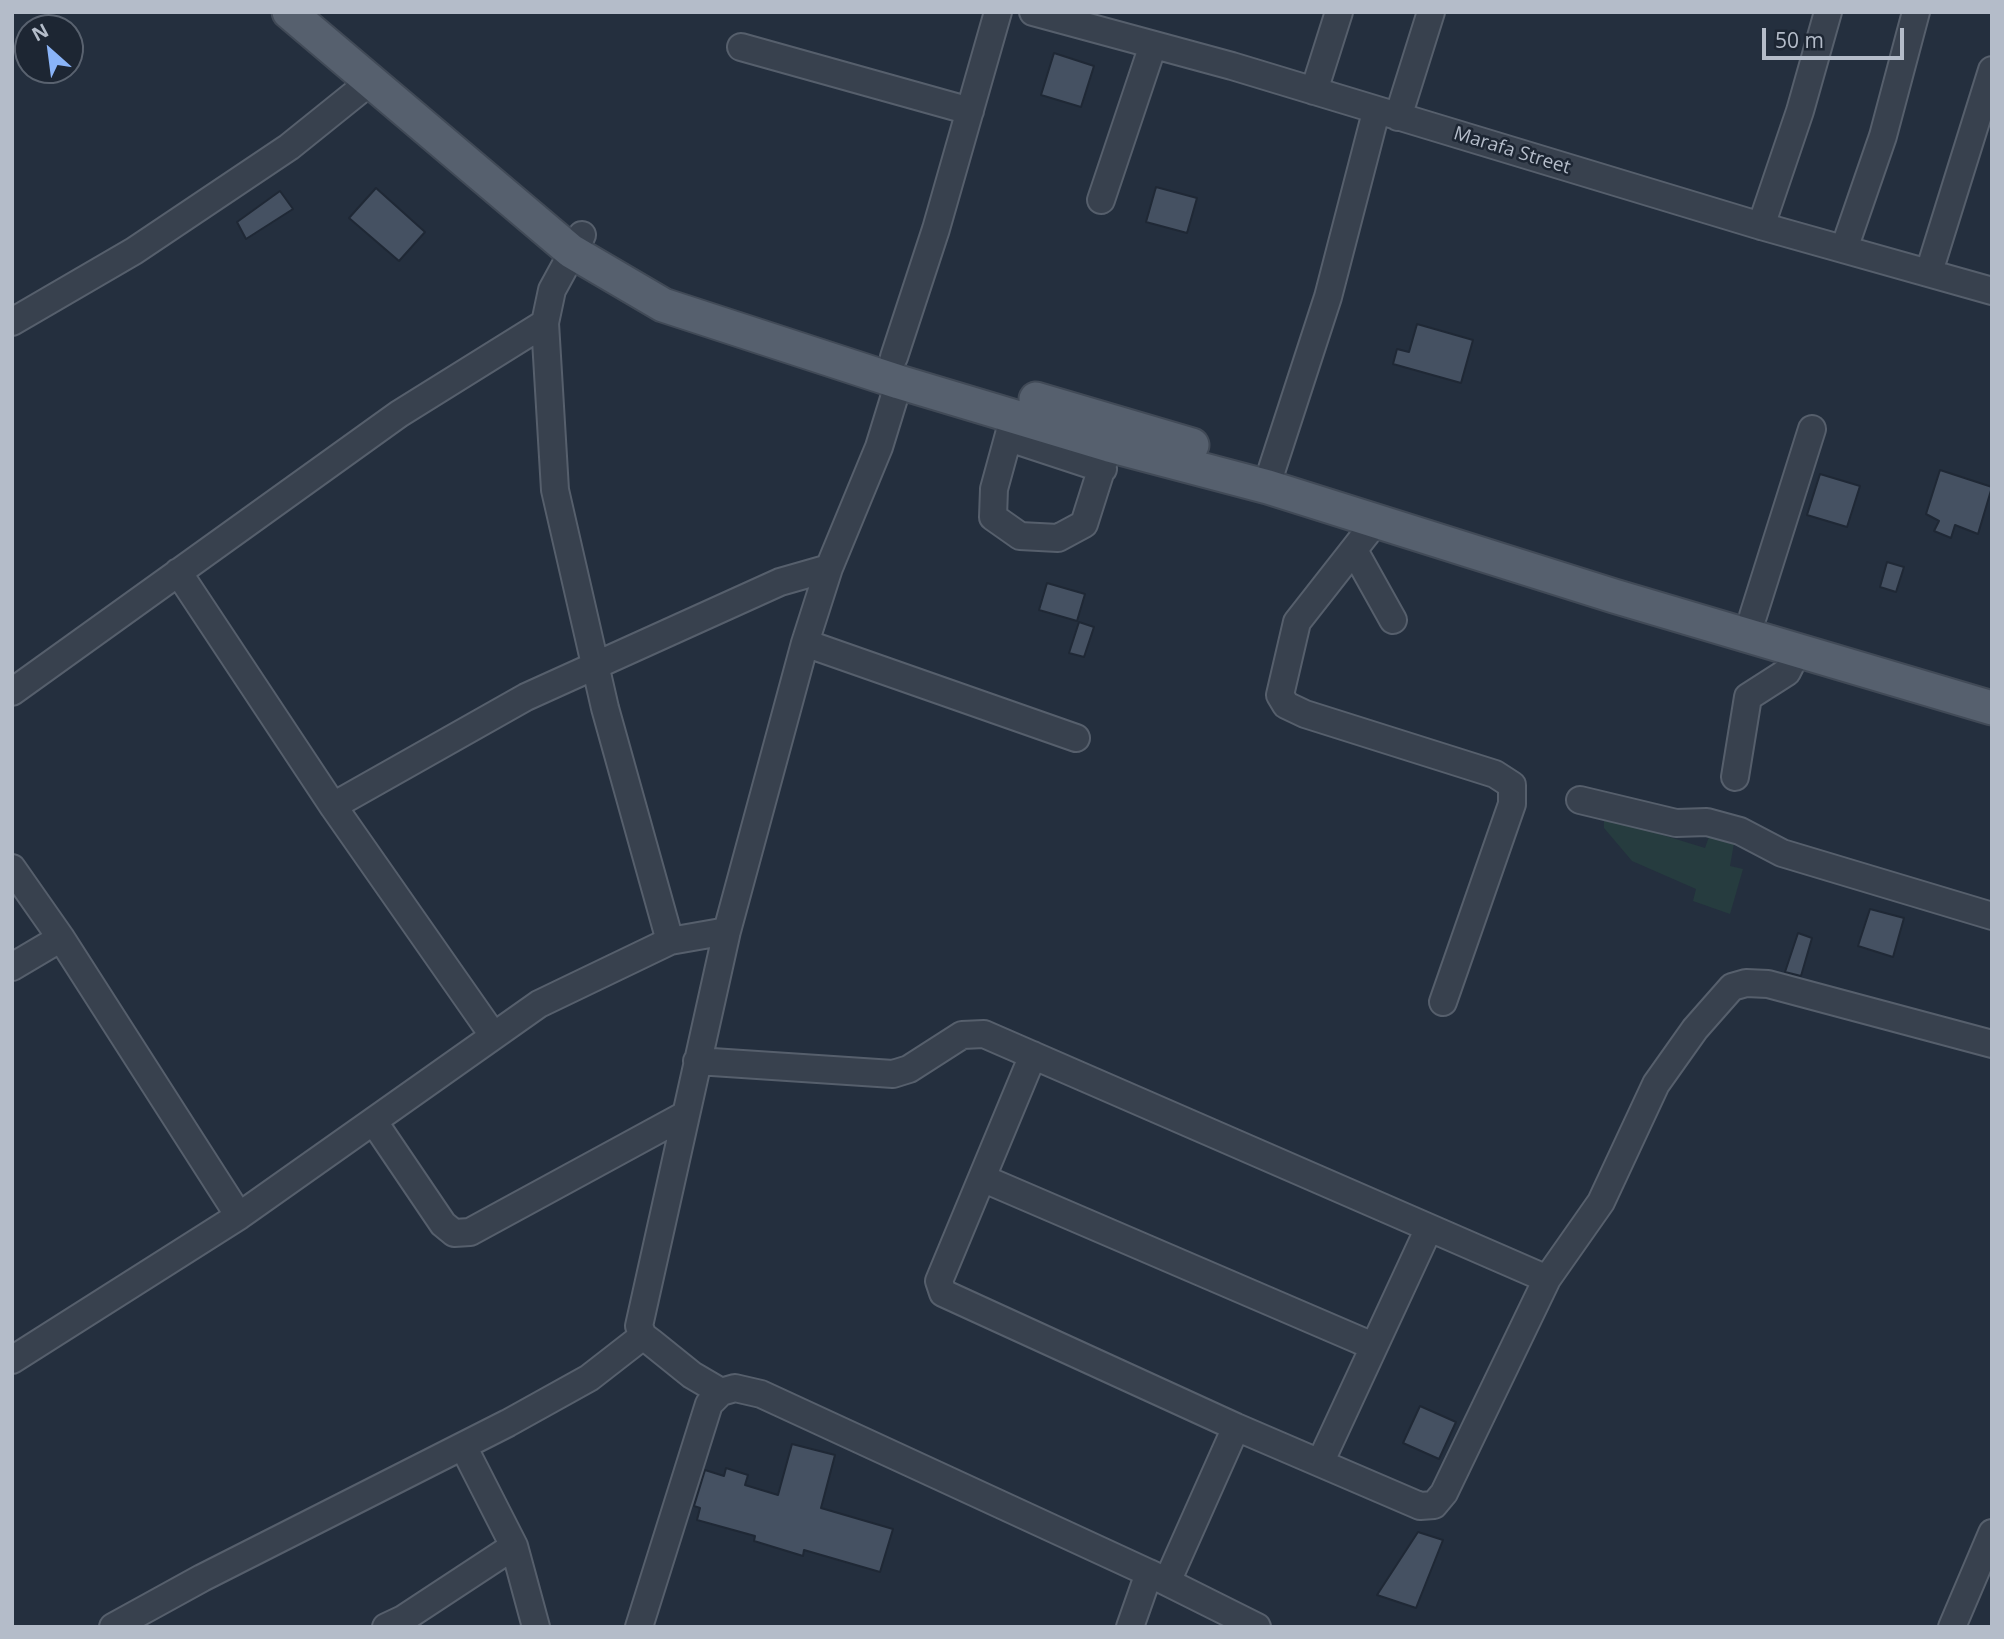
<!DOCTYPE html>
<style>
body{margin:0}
#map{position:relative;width:2004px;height:1639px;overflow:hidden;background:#242f3e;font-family:"Open Sans",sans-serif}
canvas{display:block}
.frame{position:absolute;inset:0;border:14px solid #b4bcc9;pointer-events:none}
.north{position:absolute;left:14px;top:14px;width:70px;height:70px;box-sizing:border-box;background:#1d2633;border:2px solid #59626f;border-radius:50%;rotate:332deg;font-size:19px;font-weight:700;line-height:28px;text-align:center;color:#b4bcc9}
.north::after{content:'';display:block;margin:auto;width:24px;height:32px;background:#8ab4f8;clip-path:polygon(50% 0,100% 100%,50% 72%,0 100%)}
.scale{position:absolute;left:1762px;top:28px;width:142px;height:32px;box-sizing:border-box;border:4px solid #b4bcc9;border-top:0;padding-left:9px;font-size:21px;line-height:24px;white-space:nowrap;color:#b4bcc9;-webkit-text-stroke:5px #1d2633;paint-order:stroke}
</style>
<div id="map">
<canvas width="2004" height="1639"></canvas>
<div class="frame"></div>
<div class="north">N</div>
<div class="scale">50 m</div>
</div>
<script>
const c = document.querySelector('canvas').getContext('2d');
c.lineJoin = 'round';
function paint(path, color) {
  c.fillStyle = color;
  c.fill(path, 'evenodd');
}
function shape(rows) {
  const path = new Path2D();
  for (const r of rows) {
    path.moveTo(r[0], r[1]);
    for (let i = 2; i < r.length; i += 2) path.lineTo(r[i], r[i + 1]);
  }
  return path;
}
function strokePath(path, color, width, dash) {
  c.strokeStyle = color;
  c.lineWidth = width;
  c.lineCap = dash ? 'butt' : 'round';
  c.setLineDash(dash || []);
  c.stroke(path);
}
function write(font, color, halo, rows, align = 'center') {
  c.font = font + ' "Open Sans",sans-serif';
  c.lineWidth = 5;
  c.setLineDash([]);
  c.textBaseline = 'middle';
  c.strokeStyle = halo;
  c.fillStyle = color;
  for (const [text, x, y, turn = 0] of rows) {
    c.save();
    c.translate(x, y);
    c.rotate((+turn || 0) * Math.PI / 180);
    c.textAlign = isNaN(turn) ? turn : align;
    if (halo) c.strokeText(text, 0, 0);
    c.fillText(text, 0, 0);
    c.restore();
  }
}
const green = shape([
 [1604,817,1705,848,1713,825,1736,832,1730,866,1743,869,1730,914,1693,901,1696,889,1632,861,1604,828]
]);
const building = shape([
 [1054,53,1094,66,1081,107,1041,95,1054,53],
 [1156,187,1197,198,1187,233,1146,222,1156,187],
 [376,188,425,232,399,261,349,218,376,188],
 [280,191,293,209,246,239,237,222,280,191],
 [1417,324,1473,340,1461,383,1393,364,1397,349,1409,352,1417,324],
 [1940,470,1992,487,1978,534,1955,525,1951,538,1934,531,1939,521,1926,514,1940,470],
 [1820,474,1860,486,1847,527,1807,515,1820,474],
 [1887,562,1904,567,1896,592,1880,587,1887,562],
 [1047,583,1085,594,1077,621,1039,610,1047,583],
 [1079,622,1094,627,1084,657,1069,653,1079,622],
 [1870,909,1904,918,1893,957,1858,946,1870,909],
 [1798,933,1812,938,1801,976,1785,972,1798,933],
 [1420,1406,1456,1422,1439,1459,1403,1443,1420,1406],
 [792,1444,835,1455,821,1508,893,1529,880,1572,804,1550,803,1556,754,1541,755,1536,697,1520,700,1508,694,1506,705,1470,724,1476,726,1468,748,1475,745,1485,778,1495,792,1444],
 [1418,1532,1443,1540,1416,1608,1377,1595,1418,1532]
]);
const minor = shape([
 [1033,12,1232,66,1761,226,1992,291],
 [741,47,970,111],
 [1314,91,1339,12],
 [1398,117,1431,12],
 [1101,200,1153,45],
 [1761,226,1800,111,1828,12],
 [582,235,552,290,545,323,555,490,605,708,670,941],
 [1844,249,1883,136,1916,12],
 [1929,272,1992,70],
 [12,322,134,251,289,147,371,81],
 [894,357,936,229,998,12],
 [1014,416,994,489,993,517,1020,536,1058,538,1084,524,1109,445],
 [1009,438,1103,469],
 [1272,469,1328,297,1376,112],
 [1377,520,1297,622,1280,695,1286,705,1305,714,1495,774,1512,785,1512,804,1443,1002],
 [1355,552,1393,620],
 [178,572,333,806,493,1035],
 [1753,616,1812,429],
 [805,643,1076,738],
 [12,692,399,414,545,323],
 [1735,777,1748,697,1787,672,1798,650],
 [1580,800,1676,823,1707,822,1740,831,1782,853,1992,916],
 [333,806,526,697,780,582,829,568],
 [12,868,61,938,239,1216],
 [12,967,61,938],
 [1033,1055,939,1281,943,1293,1236,1427,1420,1506,1434,1505,1444,1493,1547,1279,1601,1202,1656,1084,1695,1029,1732,987,1746,983,1768,984,1992,1044],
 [697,1061,893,1074,909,1069,962,1035,984,1034,1547,1279],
 [374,1122,443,1224,454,1233,470,1232,685,1115],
 [982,1178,1373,1346],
 [12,1360,239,1216,539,1004,670,941,727,931],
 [721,1392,692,1375,651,1342,643,1336,639,1326,727,931,805,643,829,568,879,447,899,382],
 [463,1446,514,1546,536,1627],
 [1320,1463,1429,1228],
 [1167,1582,1236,1427],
 [113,1627,202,1578,508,1423,589,1378,643,1336],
 [386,1627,403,1619,514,1546],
 [639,1627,709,1404,721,1392,735,1388,761,1394,1149,1573,1257,1627],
 [1130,1627,1149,1573],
 [1952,1627,1992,1533]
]);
const major = shape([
 [289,12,571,251,663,305,899,382,1109,445,1268,487,1614,596,1992,708],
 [1036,399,1192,445]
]);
const streetNames = [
 ["Marafa Street",1512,151,17]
];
paint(green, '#263c3f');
paint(building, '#455162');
strokePath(building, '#1f2835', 2);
strokePath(minor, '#565f6c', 30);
strokePath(major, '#414a57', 37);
strokePath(minor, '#38414e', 26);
strokePath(major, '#56606e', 33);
write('19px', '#b4bcc9', '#1d2633', streetNames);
</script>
